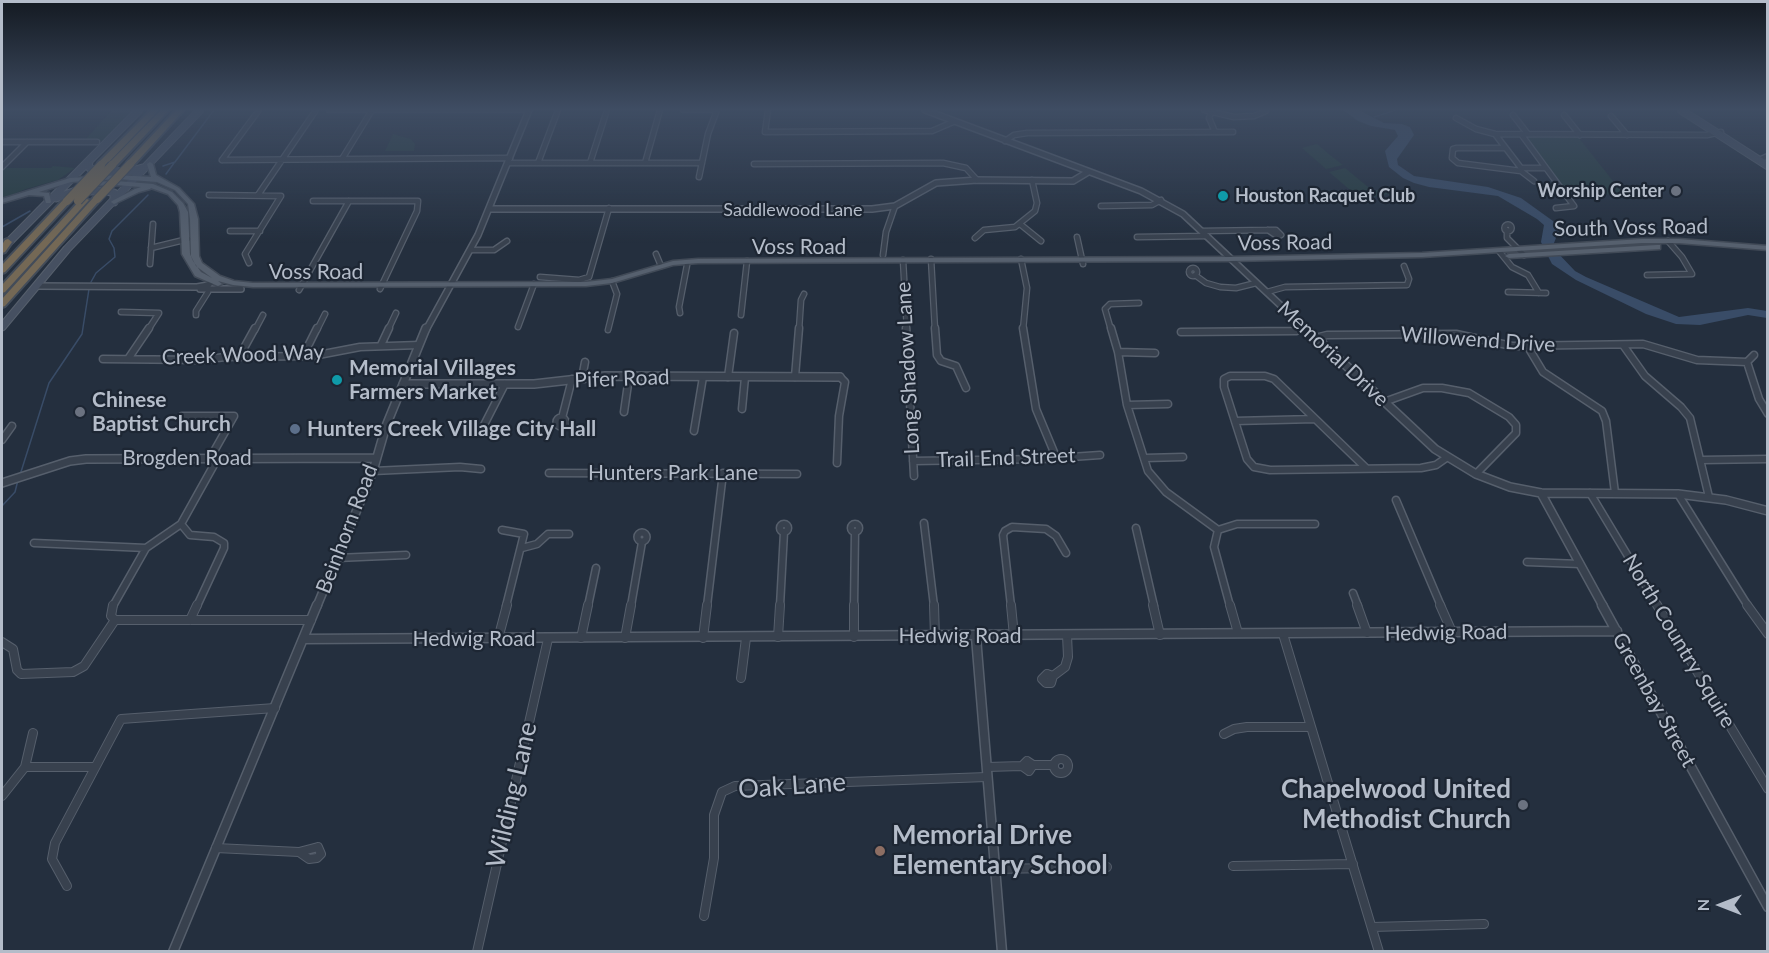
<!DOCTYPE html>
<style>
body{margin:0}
#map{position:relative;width:1769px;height:953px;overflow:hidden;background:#242f3e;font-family:Lato,sans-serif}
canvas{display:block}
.frame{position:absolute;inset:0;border:3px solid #b4bcc9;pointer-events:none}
.north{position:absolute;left:1691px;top:875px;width:60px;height:60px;-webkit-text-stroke:4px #1d2633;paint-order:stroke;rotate:270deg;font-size:16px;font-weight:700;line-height:24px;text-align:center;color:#b4bcc9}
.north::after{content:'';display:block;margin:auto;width:21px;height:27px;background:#b4bcc9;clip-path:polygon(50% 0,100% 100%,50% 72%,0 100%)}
</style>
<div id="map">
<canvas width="1769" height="953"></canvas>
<div class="frame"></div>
<div class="north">N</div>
</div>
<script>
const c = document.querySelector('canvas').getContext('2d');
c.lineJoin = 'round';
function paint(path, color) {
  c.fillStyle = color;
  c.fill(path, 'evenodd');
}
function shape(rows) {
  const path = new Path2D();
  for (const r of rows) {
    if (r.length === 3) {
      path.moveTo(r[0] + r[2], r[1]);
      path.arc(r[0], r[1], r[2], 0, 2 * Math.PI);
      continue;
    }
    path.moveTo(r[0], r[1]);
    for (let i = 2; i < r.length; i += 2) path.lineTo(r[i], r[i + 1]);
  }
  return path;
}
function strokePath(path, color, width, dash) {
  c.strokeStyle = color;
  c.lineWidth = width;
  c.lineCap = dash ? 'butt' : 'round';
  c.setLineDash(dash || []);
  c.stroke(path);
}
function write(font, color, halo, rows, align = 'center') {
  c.font = font + ' Lato,sans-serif';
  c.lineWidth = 4.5;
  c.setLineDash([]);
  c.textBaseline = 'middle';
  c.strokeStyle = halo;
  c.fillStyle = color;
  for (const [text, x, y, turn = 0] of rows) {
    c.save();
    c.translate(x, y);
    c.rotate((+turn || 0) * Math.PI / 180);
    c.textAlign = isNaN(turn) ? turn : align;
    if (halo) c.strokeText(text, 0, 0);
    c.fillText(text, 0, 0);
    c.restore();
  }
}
const green = shape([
 [112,110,134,110,104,141,84,141],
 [393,134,411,139,415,144,414,151,385,151],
 [1525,137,1579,138,1624,195,1567,193],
 [1317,144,1330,155,1343,165,1326,169,1302,148],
 [53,166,75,168,58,180,26,189,2,199,2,170,4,168,51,168],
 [1345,168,1373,191,1384,188,1391,193,1407,192,1410,197,1392,199,1388,194,1374,197,1368,192,1356,195,1329,172]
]);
const water = shape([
 [1343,110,1359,110,1384,123,1402,124,1410,127,1414,135,1397,159,1398,165,1414,176,1488,187,1521,198,1553,221,1559,230,1554,243,1555,250,1575,271,1586,277,1679,317,1748,308,1767,311,1767,318,1748,315,1700,325,1676,324,1646,314,1576,280,1552,264,1541,242,1544,225,1537,219,1498,196,1429,187,1414,183,1403,178,1389,167,1385,151,1398,136,1395,130,1371,126,1358,121]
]);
const stream = shape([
 [1374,117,1396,110],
 [163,166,175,162,214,110],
 [166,174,174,163],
 [2,227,30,211],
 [91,282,96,273,115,257,114,248,109,239,112,231,148,195],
 [20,475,49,383,82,334,89,289],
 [2,506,15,492,18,480]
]);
const minorFar2 = shape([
 [329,110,529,110],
 [683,110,717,110],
 [768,110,765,132,932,131,953,122],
 [1204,110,1234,117,1254,116,1266,111],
 [1211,112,1209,118,1215,132],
 [1513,115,1527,133],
 [1564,115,1580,135],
 [1611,116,1627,135],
 [1456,118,1476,129,1495,134,1707,135,1721,132],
 [1495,134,1521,168,1521,171,1458,163,1452,158,1453,149,1457,148,1505,148],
 [1521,134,1574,206,1556,208],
 [1005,141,1014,135,1027,133,1233,132],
 [2,142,97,142],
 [342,159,372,110],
 [222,160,510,158],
 [222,160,259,110],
 [1759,160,1768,156],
 [508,163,702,163],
 [538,163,558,110],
 [590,163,607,110],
 [645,163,660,110],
 [754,164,943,163,966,168,977,180],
 [2,167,27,142],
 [1521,168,1545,168],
 [1521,171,1534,181],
 [699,177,708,134,717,110],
 [209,195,281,196,245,254,249,263],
 [258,195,316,110],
 [313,201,418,201,417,211,380,289],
 [1101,206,1152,205,1161,200],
 [1020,224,1041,241],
 [1508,228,3.5],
 [1268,230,1276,230,1281,235,1277,236,1268,230],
 [1507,230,1507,238,1524,255],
 [230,231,260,231],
 [1202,231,1268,230],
 [1077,237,1083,264],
 [1137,237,1207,236],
 [975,238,984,230,1015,227,1035,211,1037,203,1032,180],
 [151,248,188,239],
 [471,250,494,250,507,241],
 [1499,251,1512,267,1528,275,1539,293],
 [656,254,661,266],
 [883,255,886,232,895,206],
 [931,259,935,330],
 [1021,259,1027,288,1023,330],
 [903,260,907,330],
 [150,264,153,224],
 [1193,272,4],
 [1195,275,1206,283,1220,287,1236,288,1256,283],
 [1647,275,1692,274,1682,257,1668,241],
 [540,277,579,280,589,277,609,208],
 [299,290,349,201],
 [1267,292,1285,287,1407,285,1409,279,1404,266],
 [1508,292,1546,293],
 [121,312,159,313,148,330],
 [680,313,679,307,687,265],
 [196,315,196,311,208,292,208,286],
 [741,315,747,261],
 [518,327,534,284],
 [255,330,263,315],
 [317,330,325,314],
 [388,330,396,313],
 [608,330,617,294,612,281],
 [799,330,801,300,804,294],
 [1111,330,1105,309,1110,304,1139,303],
 [1299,330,1304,328]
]);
const minorFar1 = shape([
 [906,328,914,476],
 [935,328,937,355,941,361,956,366,966,388],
 [1023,328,1036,409,1056,457],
 [1111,328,1118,352,1127,405,1148,471,1166,492,1218,530],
 [1181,332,1296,331,1303,328],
 [1315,338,1327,335,1456,334,1512,346,1643,344,1697,360,1747,362],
 [381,345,389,328],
 [1623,345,1645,376,1681,407,1690,418,1709,497],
 [1528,347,1543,372,1602,411,1606,421,1615,493],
 [1118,352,1155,353],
 [1754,355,1747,362,1759,399,1768,414],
 [303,356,317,328],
 [239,357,255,328],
 [103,359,202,360,225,357,313,356,360,347,419,345],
 [128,359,149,328],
 [728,377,734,333],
 [795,377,799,328],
 [582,378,585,362],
 [1384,402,1423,388,1442,388,1469,393,1509,417,1516,425,1516,433,1476,474],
 [1127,405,1168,404],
 [742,409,745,377],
 [624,412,629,377],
 [182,416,234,416,213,453,215,463,181,524,190,535,214,537,224,543,224,548,197,606],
 [561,422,4.5],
 [562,418,572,379],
 [1235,421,1315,419],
 [484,425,505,384],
 [694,431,703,377],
 [2,440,12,426],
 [1145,458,1183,457],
 [1702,460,1768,459],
 [913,461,1042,459,1100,455],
 [837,463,839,416,845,382,840,377],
 [1366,468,1274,379,1265,376,1230,376,1224,379,1224,387,1247,459,1254,467,1270,470,1421,468,1436,465,1446,458],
 [373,471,460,467,481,469],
 [549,473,797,474],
 [1590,493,1658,606],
 [1678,494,1748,606],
 [1396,500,1441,606],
 [924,523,934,606],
 [784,528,4],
 [855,528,4],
 [1136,528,1154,606],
 [502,530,524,534,506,606],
 [642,537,4.5],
 [34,543,146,548],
 [522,548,537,544,548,534,569,534],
 [337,558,406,555],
 [1527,562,1580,564],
 [1353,593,1358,606],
 [113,606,146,548,181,524],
 [588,606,596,568],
 [631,606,642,542],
 [707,606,723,473],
 [780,606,784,532],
 [854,606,855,532],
 [1011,606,1003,535,1005,531,1012,527,1046,529,1056,536,1066,553],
 [1230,606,1214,547,1218,530,1237,524,1315,524]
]);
const minor = shape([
 [113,605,111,616,115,620,311,620],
 [934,605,935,637],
 [1011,605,1014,636],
 [1153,605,1160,635],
 [1230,605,1238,633],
 [1357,605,1367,633],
 [1440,605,1452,632],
 [1657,605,1768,789],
 [1747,605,1768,634],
 [190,620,197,605],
 [1283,634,1379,952],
 [778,637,780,605],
 [854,637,854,605],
 [581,638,588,605],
 [625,638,631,605],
 [703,638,707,605],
 [498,639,507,605],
 [2,642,13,649,17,670,21,674,73,672,84,666,115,620],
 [1047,674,1053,676,1051,683,1046,683,1042,679,1047,674],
 [1053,676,1065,667,1068,657,1067,635],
 [741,678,746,638],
 [1224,734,1234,729,1247,727,1311,727],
 [1061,766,7],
 [1027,761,1033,765,1029,771,1022,766,1027,761],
 [1033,765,1053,765],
 [25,767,95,767],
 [987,767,1022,766],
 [2,796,25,767,33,733],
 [318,847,321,854,317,858,309,859,299,852,318,847],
 [216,848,299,852],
 [1233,866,1353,864],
 [995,869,1107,867],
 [67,886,52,859,55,843,121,719,275,708],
 [704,916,714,858,714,815,722,792,735,786,987,777],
 [1372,927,1484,924],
 [477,952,548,639]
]);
const tertiaryFar2 = shape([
 [925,110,1141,191,1183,214,1307,330],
 [489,209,872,209,895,206,936,183,977,180,1073,181,1088,172],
 [37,286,197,287,208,285,217,278],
 [200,289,241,289],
 [426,330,478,235,529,110]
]);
const tertiaryFar1 = shape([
 [1306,328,1435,449,1476,474,1510,487,1541,493,1678,494,1726,500,1768,511],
 [403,384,534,384,605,376,840,377],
 [2,483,70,461,86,459,375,458],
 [1541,493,1603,606],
 [317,606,373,471,386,426,426,328]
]);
const tertiary = shape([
 [1602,605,1768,907],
 [976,637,1002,952],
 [303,639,1617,631],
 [173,952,317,605]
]);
const secondary = shape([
 [1681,110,1768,166],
 [89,162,88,166,93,171,128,172,146,167],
 [56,198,76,191,107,191,114,193,114,202],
 [2,249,139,110],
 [2,327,67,249,200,110]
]);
const primary = shape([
 [150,162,153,164,156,175,179,188,194,204,198,219,199,256,202,263,220,276,234,281,253,283,586,282,612,279,673,261,698,259,1230,257,1422,253,1642,239,1679,239,1768,246,1768,250,1679,243,1642,243,1422,257,1230,261,698,263,673,265,612,283,586,286,253,287,233,285,218,281,222,284,218,286,195,276,182,254,180,212,178,205,168,194,151,188,150,189,139,192,114,204,111,202,112,201,135,189,141,187,116,185,88,186,85,184,88,182,116,181,153,184,172,192,183,203,188,212,190,254,193,261,201,272,212,278,196,266,191,256,190,219,188,204,175,190,157,182,118,179,71,182,39,192,49,193,51,202,50,203,46,203,44,196,29,195,2,203,2,199,70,178,118,175,151,177,147,164,150,162],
 [1657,245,1660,245,1660,249,1509,258,1505,256,1509,254,1657,245]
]);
const motorway = shape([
 [151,110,159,110,104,167,98,167,98,163,151,110],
 [161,110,169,110,115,167,109,167,109,163,161,110],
 [176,110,184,110,133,166,127,166,127,162,176,110],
 [94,197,100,197,101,199,5,306,2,307,2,299,94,197],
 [82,198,85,198,89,200,5,292,2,293,2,285,82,198],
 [64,199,67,199,71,201,5,272,2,273,2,265,64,199],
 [8,239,12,242,5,252,2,253,2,245,5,240,8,239]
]);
const motorwayBridge = shape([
 [97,199,130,164],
 [67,201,101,165],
 [78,201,112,165]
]);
const markers = [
 [1676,191,6,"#6b7280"],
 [1223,196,6,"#0f9aa8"],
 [337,380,6,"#0f9aa8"],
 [80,412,6,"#6b7280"],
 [295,429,6,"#5c6f8a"],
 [1523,805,6,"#6b7280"],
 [880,851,6,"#8d6e63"]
];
const farPoinames = [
 ["Worship Center",1664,191],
 ["Houston Racquet Club",1235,196,"left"]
];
const farStreetnames = [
 ["Saddlewood Lane",793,210]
];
const streetNames = [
 ["South Voss Road",1631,228,-1],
 ["Voss Road",1285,243,-1],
 ["Voss Road",799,247],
 ["Voss Road",316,272],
 ["Willowend Drive",1478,340,4],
 ["Memorial Drive",1333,354,43],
 ["Creek Wood Way",243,355,-2],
 ["Long Shadow Lane",908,368,-93],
 ["Pifer Road",622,379,-2],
 ["Brogden Road",187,458],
 ["Trail End Street",1006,458,-2],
 ["Hunters Park Lane",673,473],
 ["Beinhorn Road",347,529,-69],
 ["Hedwig Road",1446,633,-1],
 ["Hedwig Road",960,636],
 ["Hedwig Road",474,639],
 ["North Country Squire",1679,641,59],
 ["Greenbay Street",1654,700,61]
];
const poiNames = [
 ["Memorial Villages",349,368],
 ["Farmers Market",349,392],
 ["Chinese",92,400],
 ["Baptist Church",92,424],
 ["Hunters Creek Village City Hall",307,429]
];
const nearStreetnames = [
 ["Oak Lane",792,786,-4],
 ["Wilding Lane",512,795,-77]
];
const nearPoinames = [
 ["Chapelwood United",1511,790],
 ["Methodist Church",1511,820],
 ["Memorial Drive",892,836,"left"],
 ["Elementary School",892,866,"left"]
];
paint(green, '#263c3f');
paint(water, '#394c67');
strokePath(stream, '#394c67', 1.5);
strokePath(minorFar2, '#565f6c', 7);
strokePath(minorFar1, '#565f6c', 9);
strokePath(minor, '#565f6c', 10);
strokePath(tertiaryFar2, '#565f6c', 8);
strokePath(tertiaryFar1, '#565f6c', 10);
strokePath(tertiary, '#565f6c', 11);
strokePath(secondary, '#565f6c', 9);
strokePath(primary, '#414a57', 3);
strokePath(motorway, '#434c59', 4);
strokePath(minorFar2, '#38414e', 4.5);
strokePath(minorFar1, '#38414e', 6);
strokePath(minor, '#38414e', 8);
strokePath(tertiaryFar2, '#38414e', 5);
strokePath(tertiaryFar1, '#38414e', 7);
strokePath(tertiary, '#38414e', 8);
strokePath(secondary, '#465061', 7);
paint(primary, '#56606e');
paint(motorway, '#746855');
strokePath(motorwayBridge, '#434c59', 10, []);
strokePath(motorwayBridge, '#746855', 8);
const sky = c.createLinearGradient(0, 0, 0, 243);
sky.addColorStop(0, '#141a22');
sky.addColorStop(0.45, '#3f4d63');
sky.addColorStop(1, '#3f4d6300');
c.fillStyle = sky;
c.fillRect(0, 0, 1769, 243);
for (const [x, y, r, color] of markers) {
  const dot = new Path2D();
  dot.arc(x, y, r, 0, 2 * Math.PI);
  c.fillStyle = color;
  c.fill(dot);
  strokePath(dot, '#1d2633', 2);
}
write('bold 18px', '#b4bcc9', '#1d2633', farPoinames, 'right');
write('18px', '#b4bcc9', '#1d2633', farStreetnames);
write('21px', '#b4bcc9', '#1d2633', streetNames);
write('bold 21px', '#b4bcc9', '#1d2633', poiNames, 'left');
write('26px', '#b4bcc9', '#1d2633', nearStreetnames);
write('bold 26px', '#b4bcc9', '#1d2633', nearPoinames, 'right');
</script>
